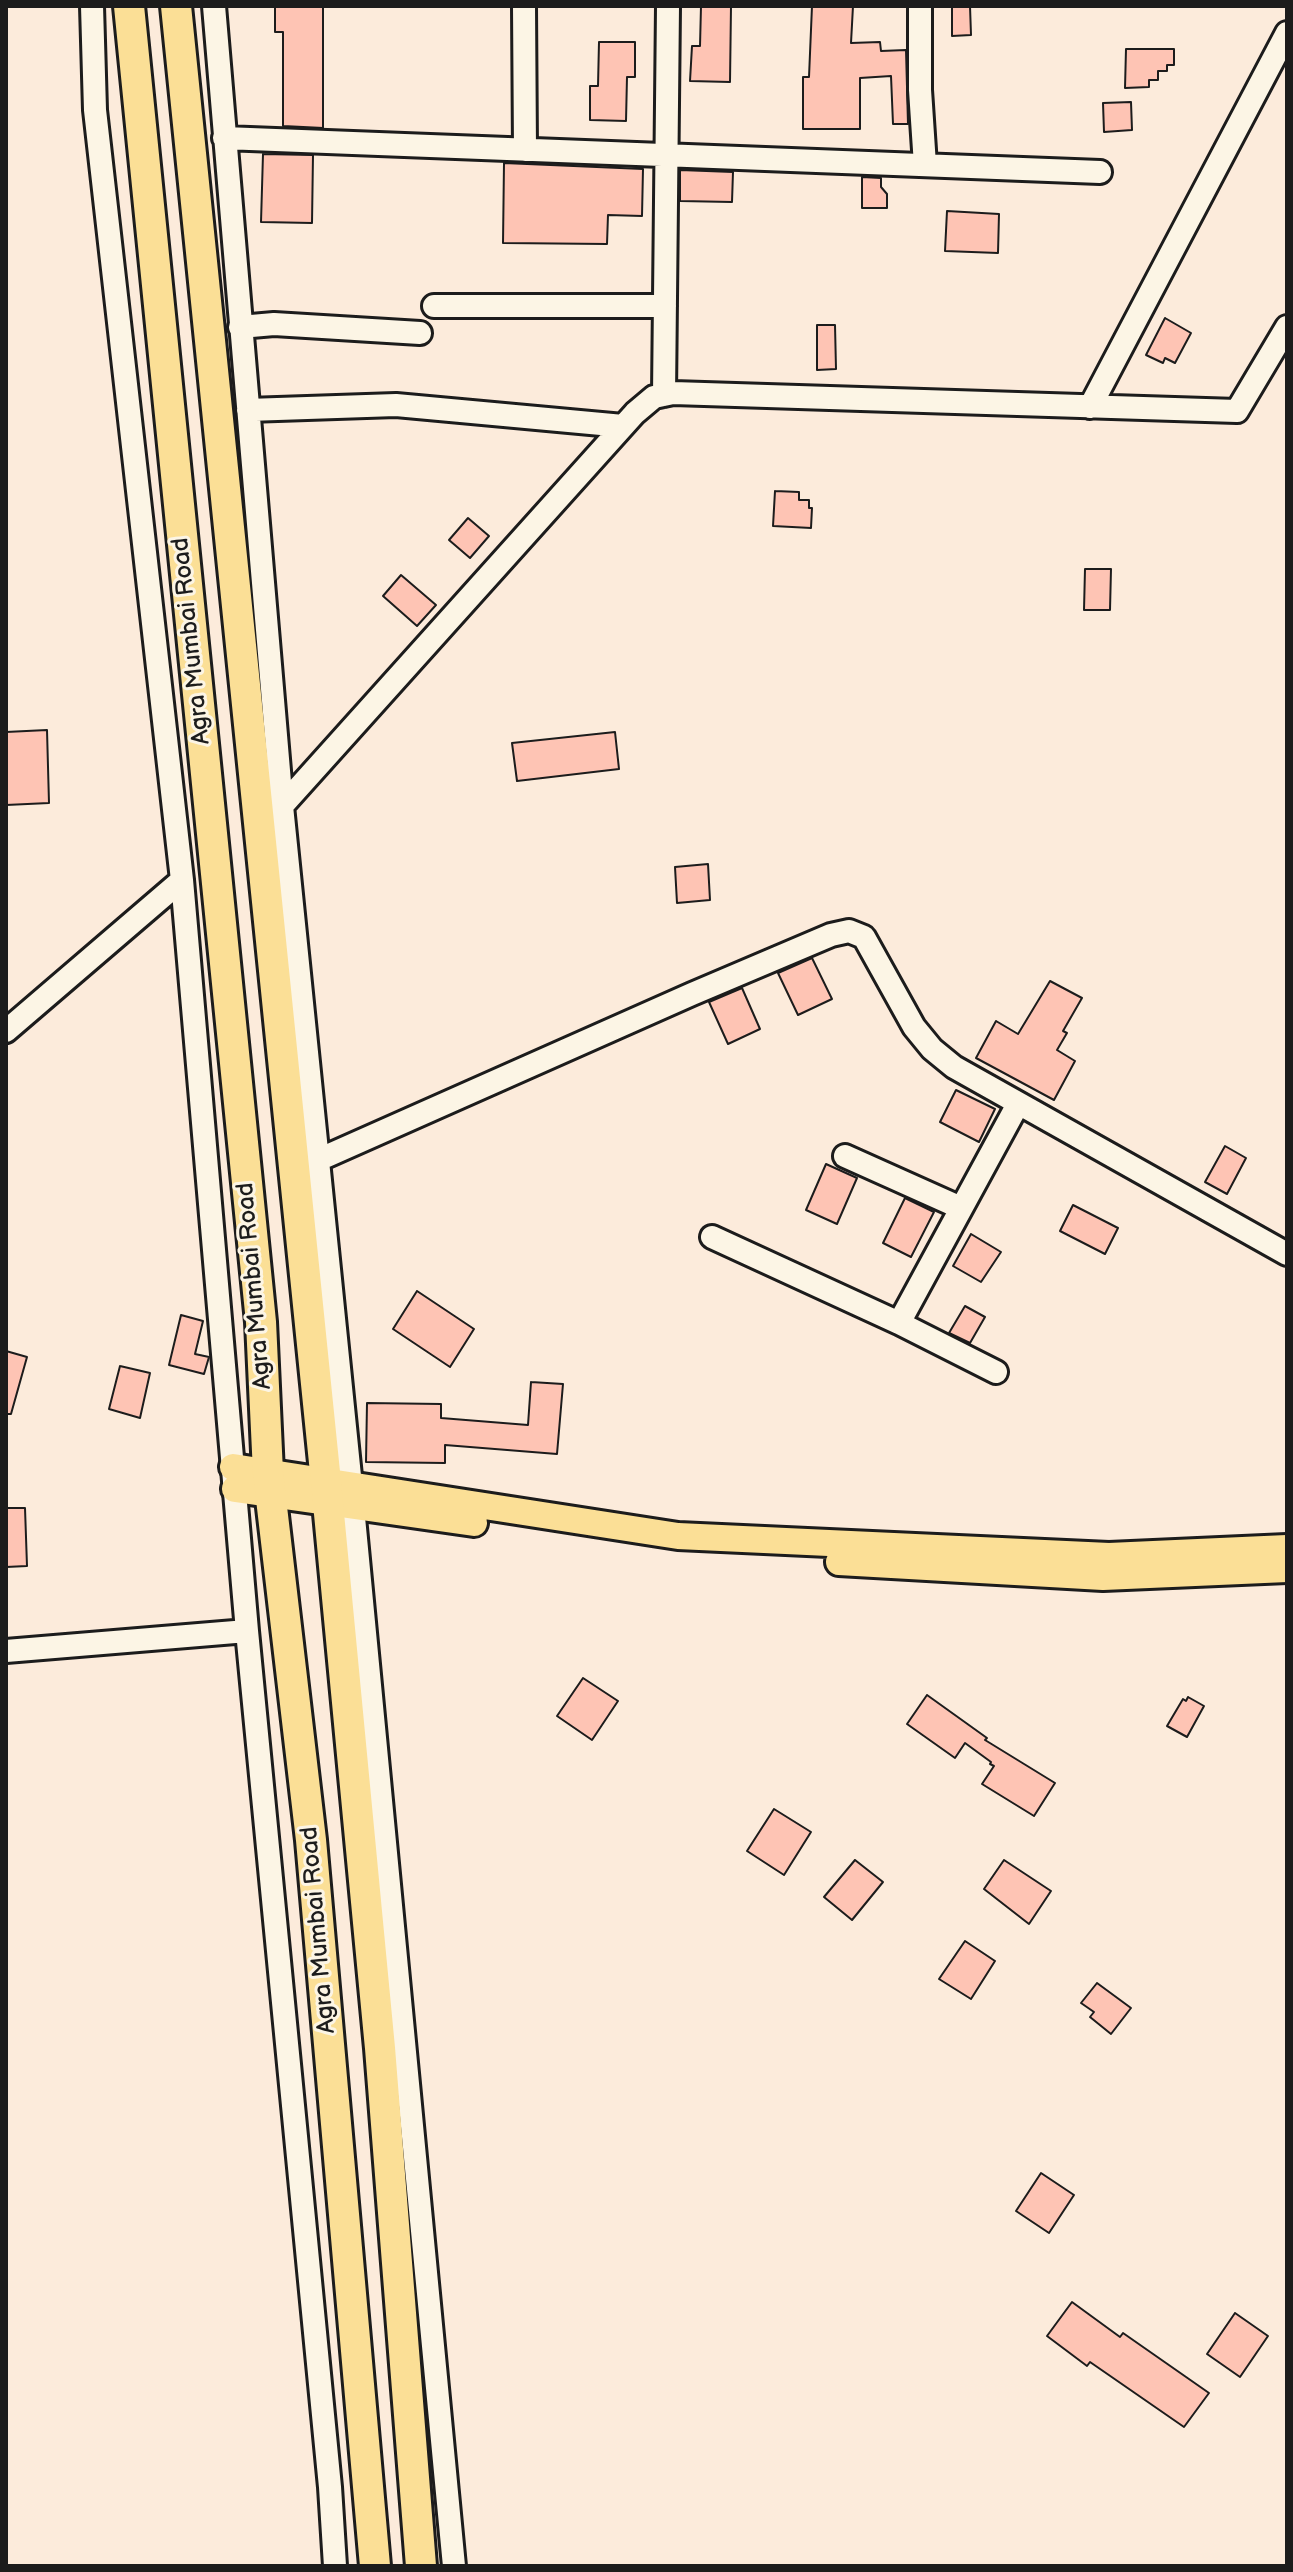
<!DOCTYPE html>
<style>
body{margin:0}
#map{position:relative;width:1293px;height:2572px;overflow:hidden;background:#fcebdb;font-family:"Balsamiq Sans",sans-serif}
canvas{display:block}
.frame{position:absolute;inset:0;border:8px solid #1c1c1c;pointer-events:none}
</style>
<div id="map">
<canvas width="1293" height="2572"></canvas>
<div class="frame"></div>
</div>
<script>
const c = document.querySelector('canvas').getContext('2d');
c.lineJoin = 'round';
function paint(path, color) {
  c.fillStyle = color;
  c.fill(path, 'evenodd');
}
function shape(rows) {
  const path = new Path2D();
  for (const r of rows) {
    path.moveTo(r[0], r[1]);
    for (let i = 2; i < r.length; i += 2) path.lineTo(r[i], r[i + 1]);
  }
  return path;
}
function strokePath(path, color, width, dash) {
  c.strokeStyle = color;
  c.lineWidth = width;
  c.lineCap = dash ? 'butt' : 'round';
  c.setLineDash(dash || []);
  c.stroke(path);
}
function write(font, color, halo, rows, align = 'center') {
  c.font = font + ' "Balsamiq Sans",sans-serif';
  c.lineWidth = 6;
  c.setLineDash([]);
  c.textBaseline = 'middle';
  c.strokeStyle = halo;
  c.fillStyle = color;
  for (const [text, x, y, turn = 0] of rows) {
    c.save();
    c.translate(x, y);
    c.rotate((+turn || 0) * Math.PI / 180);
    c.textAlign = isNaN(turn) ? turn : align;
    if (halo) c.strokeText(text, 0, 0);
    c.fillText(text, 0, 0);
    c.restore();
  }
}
const building = shape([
 [275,6,323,6,323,128,283,126,283,32,275,32,275,6],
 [701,6,731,6,730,82,690,81,692,46,700,46,701,6],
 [812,6,853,6,851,43,880,42,881,51,906,50,908,124,893,124,891,76,860,78,860,129,803,129,803,77,809,77,812,6],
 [952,6,970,6,971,35,952,36,952,6],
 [599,42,635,42,635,77,627,77,626,121,590,120,590,86,598,86,599,42],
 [1126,49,1174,49,1174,65,1167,65,1167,71,1158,71,1158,80,1149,80,1149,87,1125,88,1126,49],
 [1131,102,1132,130,1104,132,1103,103,1131,102],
 [263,154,313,155,312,223,261,222,263,154],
 [504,163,643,169,642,216,608,215,607,244,503,243,504,163],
 [680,170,733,172,732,202,680,201,680,170],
 [862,177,881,178,881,187,887,194,887,208,862,208,862,177],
 [947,211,999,214,998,253,945,251,947,211],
 [1165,318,1191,333,1175,363,1165,358,1163,363,1146,355,1165,318],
 [817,325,835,325,836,369,817,370,817,325],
 [775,491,799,492,799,500,809,500,809,508,812,508,811,528,773,526,775,491],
 [468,518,489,536,470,558,449,540,468,518],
 [1085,569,1111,569,1110,610,1084,610,1085,569],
 [401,575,436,605,417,626,383,596,401,575],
 [47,730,49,803,6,805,6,732,47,730],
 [615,732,619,769,517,781,512,743,615,732],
 [708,864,710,900,677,903,675,867,708,864],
 [812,958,832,999,798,1015,778,973,812,958],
 [1050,981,1082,998,1063,1031,1067,1033,1057,1050,1075,1061,1054,1100,976,1058,996,1021,1018,1034,1050,981],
 [742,988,760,1029,728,1044,709,1002,742,988],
 [956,1090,995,1109,979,1142,940,1122,956,1090],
 [1225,1146,1246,1158,1227,1194,1205,1182,1225,1146],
 [826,1164,857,1178,837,1224,806,1210,826,1164],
 [905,1198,934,1212,911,1257,883,1243,905,1198],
 [1073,1205,1118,1228,1105,1254,1060,1231,1073,1205],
 [971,1234,1001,1252,981,1282,953,1266,971,1234],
 [417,1291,474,1329,450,1367,393,1329,417,1291],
 [965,1306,985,1317,970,1343,949,1333,965,1306],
 [181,1315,203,1321,195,1354,209,1357,204,1374,169,1365,181,1315],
 [6,1351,27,1357,11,1414,6,1414,6,1351],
 [120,1366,150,1373,140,1418,109,1409,120,1366],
 [531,1382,563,1384,557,1454,445,1445,445,1463,366,1462,367,1403,441,1404,441,1418,528,1425,531,1382],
 [6,1508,25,1508,27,1566,6,1567,6,1508],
 [583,1678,618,1701,592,1740,557,1716,583,1678],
 [927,1695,987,1738,985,1740,1055,1783,1034,1816,982,1784,994,1766,990,1764,991,1762,965,1743,955,1758,907,1724,927,1695],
 [1188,1697,1204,1706,1187,1737,1167,1726,1183,1699,1186,1701,1188,1697],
 [774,1809,811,1832,784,1875,747,1851,774,1809],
 [855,1860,883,1882,852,1920,824,1897,855,1860],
 [1004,1860,1051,1891,1029,1924,984,1889,1004,1860],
 [965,1941,995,1961,971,1999,939,1979,965,1941],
 [1097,1983,1131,2008,1111,2034,1090,2017,1094,2012,1081,2003,1097,1983],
 [1041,2173,1074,2195,1049,2233,1016,2211,1041,2173],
 [1072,2302,1120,2337,1123,2333,1209,2393,1184,2427,1090,2362,1087,2366,1047,2336,1072,2302],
 [1235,2313,1268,2336,1240,2377,1207,2354,1235,2313]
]);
const minor = shape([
 [92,6,95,110,182,880,247,1631,330,2487,335,2566],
 [214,6,282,806,351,1486,454,2566],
 [524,6,525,150],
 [920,6,920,90,925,165],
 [224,138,1100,172],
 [434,306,665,306],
 [240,327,274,324,420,333],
 [664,395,668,6],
 [1090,407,1287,33],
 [248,410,396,405,623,426],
 [282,806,635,413,654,397,673,393,1237,411,1287,327],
 [6,1031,182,880],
 [845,1156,961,1208],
 [318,1160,692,994,831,935,849,931,864,937,914,1027,932,1049,954,1067,1287,1254],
 [712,1237,899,1323,1018,1104],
 [899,1323,996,1372],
 [6,1651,247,1631]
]);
const major = shape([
 [233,1467,678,1536,1109,1556,1287,1548],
 [235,1489,474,1523],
 [839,1562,1103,1577,1287,1569]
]);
const highway = shape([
 [129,6,261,1322,268,1473,311,1840,375,2566],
 [176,6,326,1482,380,2048,421,2566]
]);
const streetNames = [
 ["Agra Mumbai Road",192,641,-96],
 ["Agra Mumbai Road",255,1286,-95],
 ["Agra Mumbai Road",319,1930,-95]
];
paint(building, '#fec4b4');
strokePath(building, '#1c1c1c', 2);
strokePath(minor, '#1c1c1c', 28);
strokePath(major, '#1c1c1c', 32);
strokePath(highway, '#1c1c1c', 36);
strokePath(minor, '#fcf5e5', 22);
strokePath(major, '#fbdf96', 26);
strokePath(highway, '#fbdf96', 30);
write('24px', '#1c1c1c', '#fcf5e5', streetNames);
</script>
